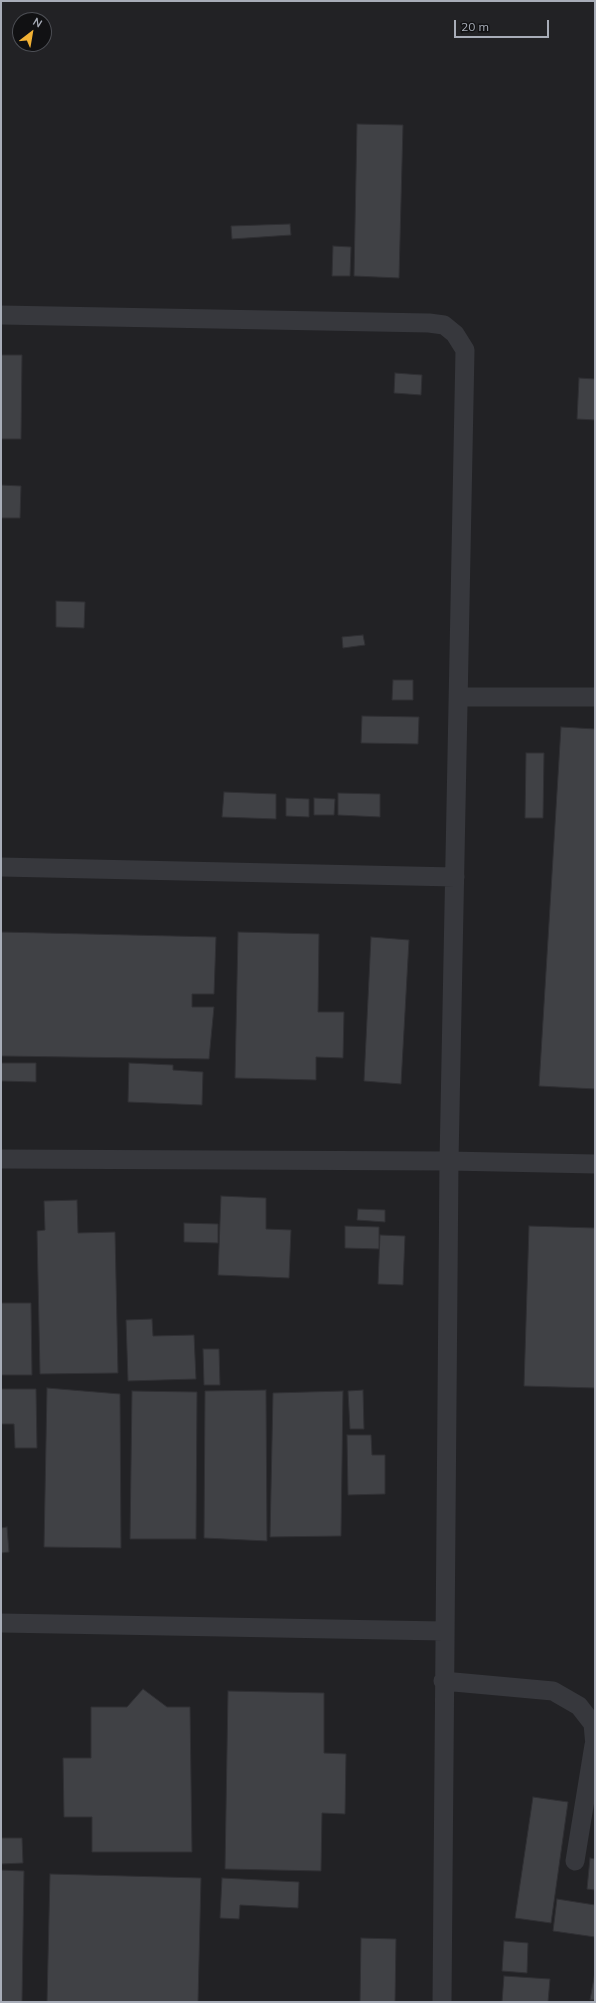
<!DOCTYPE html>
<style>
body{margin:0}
#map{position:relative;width:596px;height:2003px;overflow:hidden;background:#161618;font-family:Mulish,sans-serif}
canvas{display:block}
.frame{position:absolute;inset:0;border:2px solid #a8adb8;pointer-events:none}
.north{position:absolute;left:12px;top:12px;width:40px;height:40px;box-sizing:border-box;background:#111113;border:1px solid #4d4f55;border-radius:50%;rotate:31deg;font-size:11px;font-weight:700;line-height:16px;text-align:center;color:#a8adb8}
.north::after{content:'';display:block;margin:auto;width:14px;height:18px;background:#f2b134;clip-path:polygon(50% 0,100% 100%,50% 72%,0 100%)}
.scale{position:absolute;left:454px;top:20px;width:95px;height:18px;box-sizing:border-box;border:2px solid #a8adb8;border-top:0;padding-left:5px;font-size:12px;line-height:14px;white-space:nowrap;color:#a8adb8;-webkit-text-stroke:3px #111113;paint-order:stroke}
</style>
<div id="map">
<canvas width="596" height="2003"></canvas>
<div class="frame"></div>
<div class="north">N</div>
<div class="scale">20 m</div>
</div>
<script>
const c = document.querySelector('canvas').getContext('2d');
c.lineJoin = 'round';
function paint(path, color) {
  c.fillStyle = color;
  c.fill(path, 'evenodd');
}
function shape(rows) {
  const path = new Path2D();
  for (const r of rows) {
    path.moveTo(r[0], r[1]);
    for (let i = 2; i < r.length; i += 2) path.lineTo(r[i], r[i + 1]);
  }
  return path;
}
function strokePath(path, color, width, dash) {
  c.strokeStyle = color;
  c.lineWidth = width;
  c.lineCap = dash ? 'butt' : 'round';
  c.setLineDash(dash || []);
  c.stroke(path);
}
const built = shape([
 [1,1,595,1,595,2002,1,2002],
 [20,20,44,20,44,44,20,44]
]);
const building = shape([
 [357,124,403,125,399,278,354,276,357,124],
 [290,224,291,235,232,239,231,226,290,224],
 [333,246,351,247,350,276,332,276,333,246],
 [1,355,22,355,21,439,1,439,1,355],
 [395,373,422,375,421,395,394,393,395,373],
 [579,378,595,379,595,420,577,419,579,378],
 [1,485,21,486,20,518,1,518,1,485],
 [56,601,85,602,84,628,56,627,56,601],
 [363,635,365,645,343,648,342,637,363,635],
 [393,680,413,680,413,700,392,700,393,680],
 [362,716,419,717,418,744,361,743,362,716],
 [561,727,595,729,595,1089,539,1086,561,727],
 [526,753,544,753,543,818,525,818,526,753],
 [224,792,276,794,276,819,222,817,224,792],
 [338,793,380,794,380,817,338,815,338,793],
 [286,798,309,799,309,817,286,816,286,798],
 [314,798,335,799,334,815,314,815,314,798],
 [1,932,216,937,214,994,192,994,192,1007,214,1007,209,1059,1,1056,1,932],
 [238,932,319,934,318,1012,344,1012,343,1058,316,1057,316,1080,235,1078,238,932],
 [371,937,409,940,401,1084,364,1081,371,937],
 [1,1063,36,1063,36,1082,1,1081,1,1063],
 [129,1063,173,1065,173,1070,203,1072,202,1105,128,1102,129,1063],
 [221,1196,266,1198,266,1229,291,1230,289,1278,218,1275,221,1196],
 [77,1200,78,1233,115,1232,118,1373,40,1374,37,1231,45,1230,44,1201,77,1200],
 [358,1209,385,1210,385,1222,357,1220,358,1209],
 [184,1223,218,1224,218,1243,184,1242,184,1223],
 [345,1226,379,1227,379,1249,345,1248,345,1226],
 [529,1226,595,1228,595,1388,524,1386,529,1226],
 [380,1235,405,1236,403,1285,378,1284,380,1235],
 [1,1303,31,1303,32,1375,1,1375,1,1303],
 [152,1319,153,1336,194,1335,196,1379,128,1381,126,1320,152,1319],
 [203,1349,219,1349,220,1385,204,1385,203,1349],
 [47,1388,120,1394,121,1548,44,1547,47,1388],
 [1,1389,36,1389,37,1448,15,1448,14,1424,1,1424,1,1389],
 [266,1390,267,1541,204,1538,205,1391,266,1390],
 [363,1390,364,1429,350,1429,348,1391,363,1390],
 [132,1391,197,1392,196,1539,130,1539,132,1391],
 [343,1391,341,1536,270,1537,273,1393,343,1391],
 [347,1435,371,1435,372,1455,385,1455,385,1494,348,1495,347,1435],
 [7,1527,9,1552,1,1553,1,1528,7,1527],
 [143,1689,167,1707,190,1707,192,1852,92,1852,92,1817,64,1817,63,1758,91,1758,91,1707,127,1707,143,1689],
 [228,1691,324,1693,324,1753,346,1754,345,1814,322,1813,321,1871,225,1869,228,1691],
 [533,1797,568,1802,551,1923,515,1918,533,1797],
 [1,1838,22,1838,23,1863,1,1864,1,1838],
 [590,1858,595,1859,595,1890,587,1889,590,1858],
 [1,1870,24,1871,22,2002,1,2002,1,1870],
 [50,1874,201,1878,198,2002,47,2002,50,1874],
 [222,1878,299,1882,298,1908,240,1905,239,1919,220,1918,222,1878],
 [557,1899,595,1905,595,1937,553,1931,557,1899],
 [361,1938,396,1939,395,2002,360,2002,361,1938],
 [504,1941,528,1943,527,1973,502,1971,504,1941],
 [595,1972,595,2000,590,2000,595,1972],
 [504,1976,550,1979,548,2002,502,2002,504,1976]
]);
const lane = shape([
 [1,315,429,323,444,325,455,334,465,350,449,1161,442,2002],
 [459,697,595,697],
 [1,867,455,877],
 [1,1159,449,1161,595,1164],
 [1,1623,443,1631],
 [443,1681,553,1691,579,1706,593,1724,595,1746],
 [575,1861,594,1745]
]);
paint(built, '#222225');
paint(building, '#404145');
strokePath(building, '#303034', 1);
strokePath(lane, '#37383d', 19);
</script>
